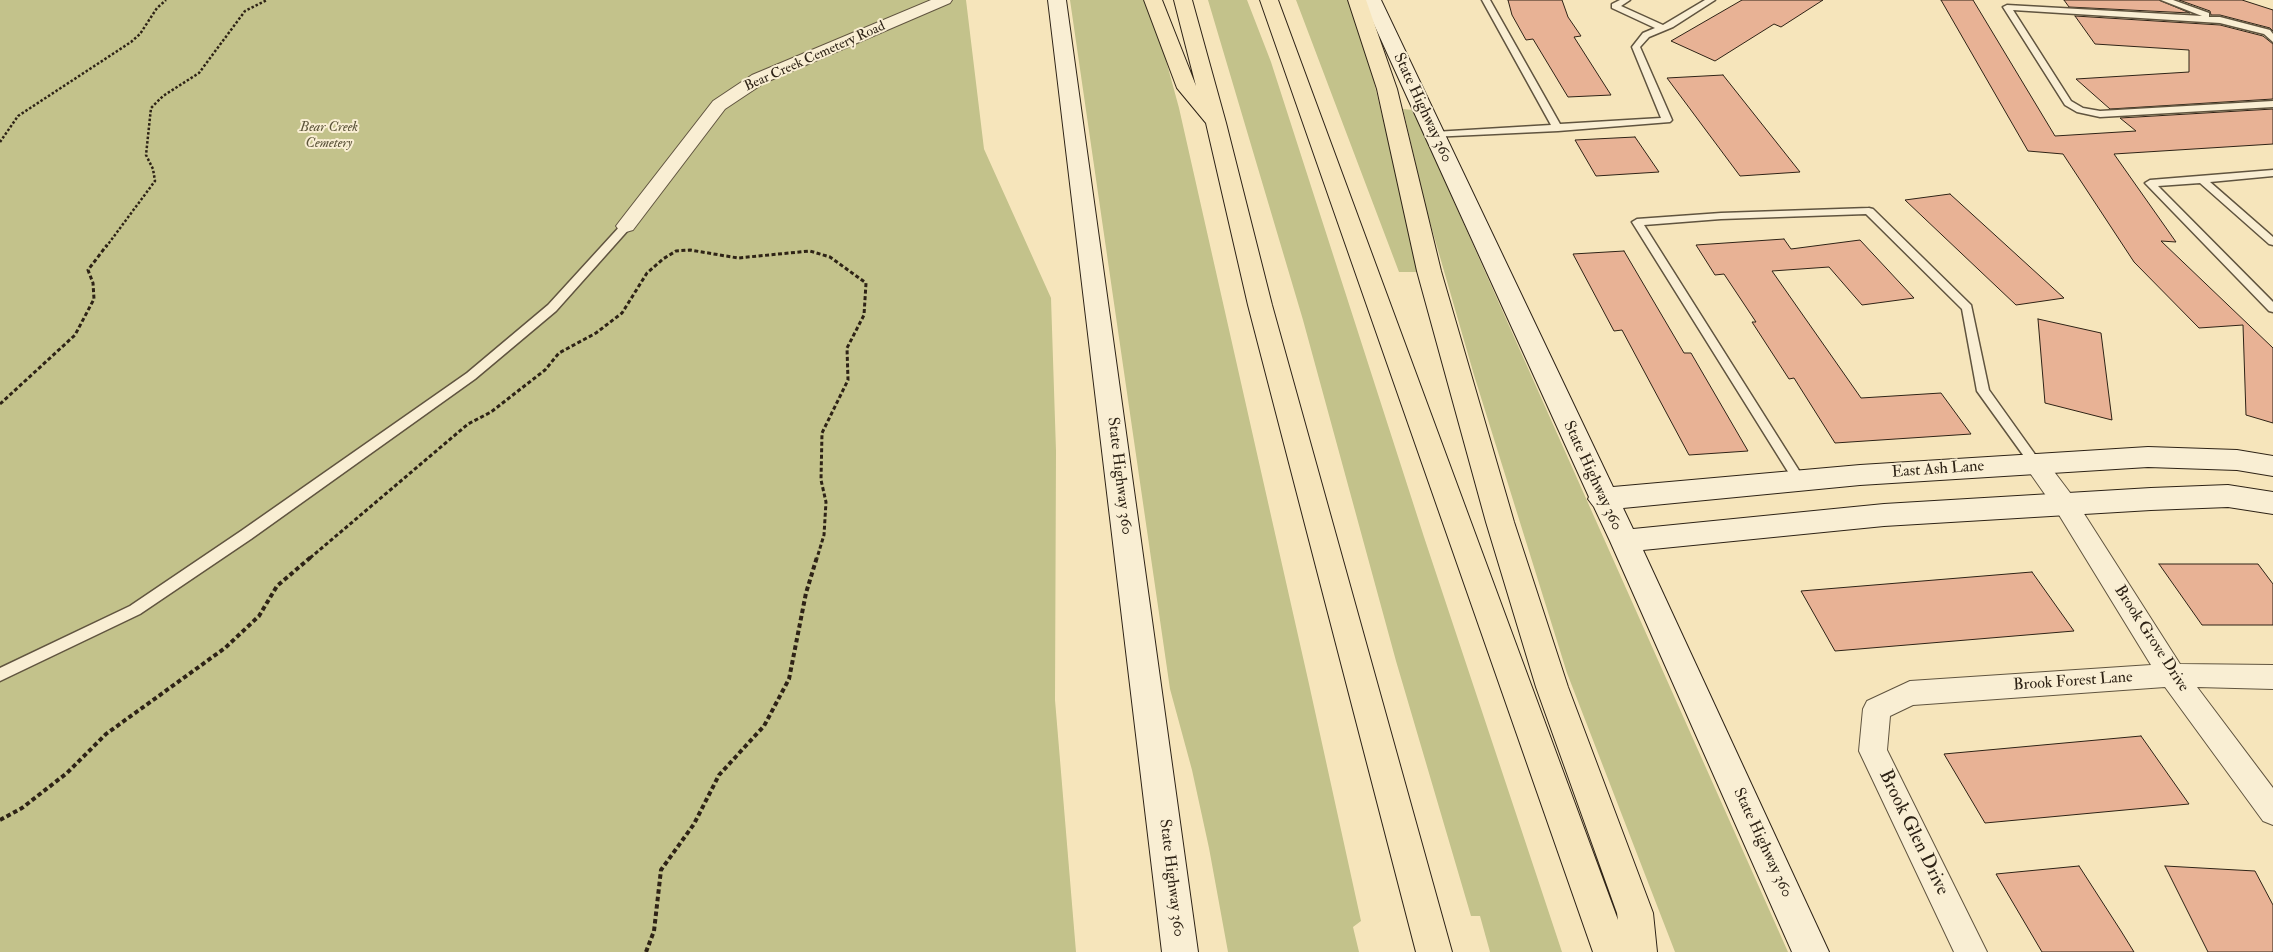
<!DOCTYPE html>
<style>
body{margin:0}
canvas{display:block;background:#f6e5bb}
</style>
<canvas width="2273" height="952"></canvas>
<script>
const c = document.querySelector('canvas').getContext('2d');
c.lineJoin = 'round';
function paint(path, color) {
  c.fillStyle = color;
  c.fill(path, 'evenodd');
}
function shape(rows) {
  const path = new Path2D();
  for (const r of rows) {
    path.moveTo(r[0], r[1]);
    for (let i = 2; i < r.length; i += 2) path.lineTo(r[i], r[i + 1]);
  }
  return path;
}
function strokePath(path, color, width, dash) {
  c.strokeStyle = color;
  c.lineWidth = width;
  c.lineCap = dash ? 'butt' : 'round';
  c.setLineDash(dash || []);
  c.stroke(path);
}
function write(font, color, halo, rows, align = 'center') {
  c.font = font + ' "IM FELL Double Pica",serif';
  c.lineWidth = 4;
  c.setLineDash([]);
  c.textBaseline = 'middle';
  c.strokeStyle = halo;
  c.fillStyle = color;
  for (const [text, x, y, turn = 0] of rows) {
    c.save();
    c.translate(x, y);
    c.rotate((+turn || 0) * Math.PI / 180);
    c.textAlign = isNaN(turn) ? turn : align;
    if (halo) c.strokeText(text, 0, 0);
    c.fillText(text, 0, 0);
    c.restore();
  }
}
const green = shape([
 [0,0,966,0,984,149,1051,298,1056,451,1055,700,1076,952,0,952],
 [1070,0,1144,0,1164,53,1179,108,1309,684,1361,921,1353,927,1359,952,1228,952,1209,848,1192,770,1170,689],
 [1208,0,1247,0,1271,62,1424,537,1562,952,1490,952,1480,916,1471,916,1396,661,1303,320],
 [1296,0,1349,0,1362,33,1388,140,1417,272,1399,272],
 [1403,109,1413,110,1788,952,1675,952,1567,673,1474,375,1427,212]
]);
const building = shape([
 [1508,0,1562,0,1568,17,1581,36,1574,37,1611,95,1568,97,1533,39,1526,40,1512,15,1508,0],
 [1742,0,1823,0,1781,27,1774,24,1715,61,1671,41,1742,0],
 [1941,0,1973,0,2055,136,2136,131,2120,118,2273,109,2273,144,2114,154,2176,242,2161,241,2273,348,2273,423,2246,415,2243,325,2199,328,2134,262,2063,154,2028,151,1941,0],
 [2064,0,2159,0,2190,13,2069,7,2064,0],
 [2179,0,2242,0,2273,10,2273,31,2270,28,2220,15,2211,15,2210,11,2179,0],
 [2075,16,2220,25,2263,36,2273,44,2273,99,2110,109,2076,79,2189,72,2189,50,2095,44,2075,16],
 [1723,75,1800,172,1740,176,1667,78,1723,75],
 [1635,137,1659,172,1596,176,1575,140,1635,137],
 [1950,194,2064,298,2016,305,1905,200,1950,194],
 [1784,239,1791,249,1860,240,1914,298,1862,305,1829,267,1772,271,1861,398,1941,393,1971,434,1835,443,1794,378,1789,379,1752,322,1756,322,1724,274,1715,275,1696,245,1784,239],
 [1624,251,1684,353,1691,353,1748,451,1689,455,1622,330,1614,331,1573,254,1624,251],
 [2038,319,2101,333,2112,420,2045,403,2038,319],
 [2159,564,2258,564,2273,584,2273,625,2202,625,2159,564],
 [2032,572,2074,631,1835,651,1801,591,2032,572],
 [2141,736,2189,804,1985,823,1944,754,2141,736],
 [2079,866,2121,931,2134,952,2042,952,1996,874,2079,866],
 [2165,866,2255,871,2273,905,2273,952,2208,952,2165,866]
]);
const pathFar2 = shape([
 [0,142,18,116,131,42,140,34,157,8,166,0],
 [106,247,155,181,153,169,146,155,151,108,163,96,199,73,245,11,267,0]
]);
const pathFar1 = shape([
 [0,404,75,335,94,299,93,283,88,270,107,245],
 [310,558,468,424,491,412,545,370,559,353,596,333,622,313,647,273,663,259,676,251,690,250,738,258,810,251,830,257,866,283,864,315,847,348,848,380,822,433,821,480,826,502,824,535,817,558]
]);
const path = shape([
 [0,820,22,808,67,773,106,734,225,648,259,616,277,586,311,557],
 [646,952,654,931,661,870,694,824,719,775,764,726,789,679,806,593,817,557]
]);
const lane = shape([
 [1482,0,1490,0,1560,124,1661,118,1632,47,1643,33,1655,28,1612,8,1612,4,1620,0,1630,0,1621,6,1663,25,1705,0,1715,0,1673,27,1649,37,1640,47,1672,120,1670,122,1558,131,1431,137,1429,135,1434,132,1551,125,1482,0],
 [2161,0,2173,0,2209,13,2209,17,2220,17,2270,30,2273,34,2273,42,2264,34,2220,23,2013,10,2071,101,2083,108,2100,111,2273,101,2273,107,2100,117,2077,112,2065,105,2003,7,2007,5,2202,16,2161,0],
 [2273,170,2273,176,2210,182,2273,237,2273,245,2269,244,2200,183,2158,186,2273,302,2273,312,2269,311,2145,183,2150,180,2273,170],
 [1869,208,1873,209,1971,305,1989,390,2039,460,2041,463,2039,466,2031,466,1977,391,1962,309,1866,214,1721,219,1644,225,1805,480,1803,483,1795,483,1632,222,1637,219,1721,213,1869,208],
 [626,223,631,226,630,228,556,311,475,379,251,539,140,614,0,681,0,668,130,606,241,531,467,373,548,305,622,224,626,223]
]);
const street = shape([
 [931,0,952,0,950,3,764,83,725,109,633,230,626,232,619,230,616,226,619,222,713,101,752,75,931,0],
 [2035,454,2043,457,2074,498,2180,664,2273,665,2273,689,2197,687,2273,788,2273,825,2263,821,2165,687,1913,705,1890,716,1887,750,1987,952,1954,952,1859,751,1863,709,1867,701,1910,681,2151,665,2056,510,2023,463,2027,457,2035,454]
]);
const secondary = shape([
 [1048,0,1066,0,1198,952,1162,952,1048,0],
 [1363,0,1381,0,1613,487,1860,465,2148,447,2237,450,2273,456,2273,476,2237,470,2148,467,1860,485,1623,508,1633,529,1884,504,2151,488,2228,485,2273,492,2273,514,2228,507,2151,510,1884,526,1643,550,1829,952,1792,952,1610,541,1594,507,1588,499,1589,497,1363,0]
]);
const highway = shape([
 [1144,0,1162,0,1196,86,1174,0,1192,0,1226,123,1272,305,1452,952,1416,952,1248,305,1206,123,1177,88,1144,0],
 [1260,0,1278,0,1618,920,1617,913,1536,687,1486,522,1417,271,1377,89,1348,0,1366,0,1397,89,1441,271,1514,522,1568,687,1653,913,1657,952,1593,952,1260,0]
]);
const farStreetnames = [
 ["Bear Creek Cemetery Road",815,57,-24]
];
const farParknames = [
 ["Bear Creek",329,128],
 ["Cemetery",329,144]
];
const streetNames = [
 ["State Highway 360",1422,108,65],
 ["East Ash Lane",1938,470,-4],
 ["State Highway 360",1119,476,83],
 ["State Highway 360",1592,476,65],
 ["Brook Grove Drive",2151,639,57],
 ["Brook Forest Lane",2073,682,-4],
 ["State Highway 360",1762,843,65],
 ["State Highway 360",1171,878,83]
];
const nearStreetnames = [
 ["Brook Glen Drive",1913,833,64]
];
paint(green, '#c3c28b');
paint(building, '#e8b295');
strokePath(building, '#2e2316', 1);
strokePath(lane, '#60543f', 3);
strokePath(street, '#60543f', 2);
strokePath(secondary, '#2e2316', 2);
strokePath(highway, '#2e2316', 2);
strokePath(pathFar2, '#2e2316', 2.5, [2.5, 2]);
strokePath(pathFar1, '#2e2316', 3, [4, 2.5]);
strokePath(path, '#2e2316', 4, [4.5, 3]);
paint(lane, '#f9eed3');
paint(street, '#f9eed3');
paint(secondary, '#f9eed3');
paint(highway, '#f6e5bb');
write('14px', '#2e2316', '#f9eed3', farStreetnames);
write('italic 14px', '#5b5339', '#f9eed3', farParknames);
write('16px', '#2e2316', '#f9eed3', streetNames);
write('19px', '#2e2316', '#f9eed3', nearStreetnames);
</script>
